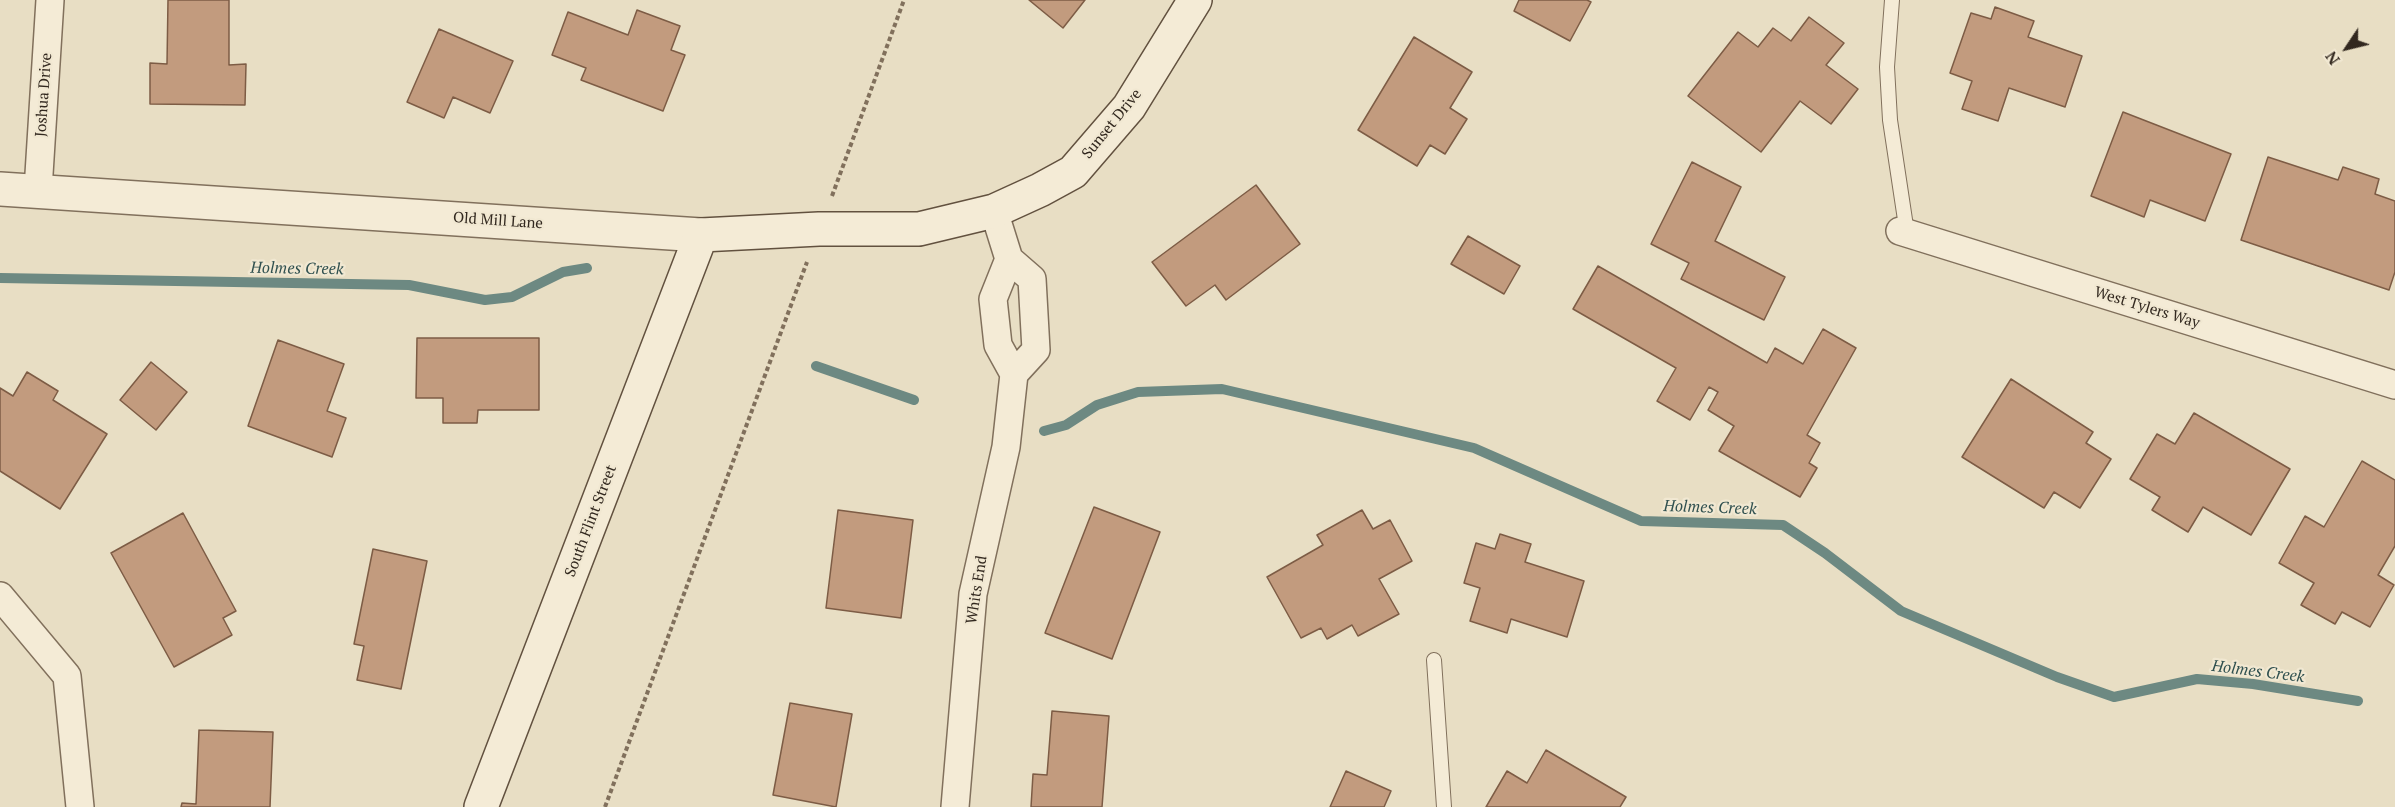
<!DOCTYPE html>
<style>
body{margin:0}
#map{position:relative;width:2395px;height:807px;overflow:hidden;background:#e8dec4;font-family:"PT Serif",serif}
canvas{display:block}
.north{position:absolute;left:2317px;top:18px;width:60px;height:60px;-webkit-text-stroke:4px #f1e8d2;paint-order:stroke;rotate:235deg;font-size:16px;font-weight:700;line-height:24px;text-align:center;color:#32281f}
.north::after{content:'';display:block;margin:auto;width:21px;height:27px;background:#32281f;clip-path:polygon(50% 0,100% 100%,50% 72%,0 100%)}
</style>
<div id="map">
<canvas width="2395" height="807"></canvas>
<div class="north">N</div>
</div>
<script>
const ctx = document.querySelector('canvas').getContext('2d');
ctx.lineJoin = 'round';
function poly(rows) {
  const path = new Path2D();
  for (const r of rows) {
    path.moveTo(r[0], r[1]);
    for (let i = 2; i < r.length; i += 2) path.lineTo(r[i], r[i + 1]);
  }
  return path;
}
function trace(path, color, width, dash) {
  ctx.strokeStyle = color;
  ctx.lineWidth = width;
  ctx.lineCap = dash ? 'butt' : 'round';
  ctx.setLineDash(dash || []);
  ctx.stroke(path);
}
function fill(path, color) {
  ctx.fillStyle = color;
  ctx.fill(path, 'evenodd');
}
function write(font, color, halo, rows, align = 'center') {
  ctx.font = font + ' "PT Serif",serif';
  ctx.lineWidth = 4.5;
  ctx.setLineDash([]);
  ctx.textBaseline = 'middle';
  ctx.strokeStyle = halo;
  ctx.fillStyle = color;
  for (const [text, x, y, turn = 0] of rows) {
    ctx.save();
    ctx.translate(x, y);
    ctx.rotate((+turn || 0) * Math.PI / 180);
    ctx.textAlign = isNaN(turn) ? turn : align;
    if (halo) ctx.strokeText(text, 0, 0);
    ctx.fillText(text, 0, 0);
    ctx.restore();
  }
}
const stream = poly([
 [0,278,409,285,485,300,512,297,563,272,587,268],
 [816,366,914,400],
 [1044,431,1066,425,1097,405,1138,392,1222,389,1474,448,1641,521,1783,525,1825,553,1901,611,2057,677,2114,697,2197,679,2253,684,2358,701]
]);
const building = poly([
 [168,0,229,0,229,65,246,64,245,105,150,104,150,63,167,64,168,0],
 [1029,0,1085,0,1063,28,1029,0],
 [1519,0,1587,0,1591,2,1570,41,1514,11,1519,0],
 [1995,7,2034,21,2028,37,2082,56,2065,107,2009,88,1998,121,1962,109,1972,81,1950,73,1971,13,1991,19,1995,7],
 [637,10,680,26,671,50,685,55,663,111,581,80,586,68,552,55,568,12,628,35,637,10],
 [1809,17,1844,43,1826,65,1858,89,1831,124,1800,101,1761,152,1688,96,1738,32,1758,47,1773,28,1791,41,1809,17],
 [439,29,513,61,490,113,453,97,444,118,407,102,439,29],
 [1414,37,1472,72,1450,108,1467,119,1445,154,1430,145,1417,166,1358,130,1414,37],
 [2123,112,2231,154,2205,221,2150,200,2144,217,2091,196,2123,112],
 [2268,157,2338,180,2343,167,2379,179,2375,194,2395,201,2395,272,2389,290,2241,240,2268,157],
 [1692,162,1741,187,1715,241,1785,277,1764,320,1681,279,1689,263,1651,244,1692,162],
 [1256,185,1300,244,1226,300,1215,285,1186,306,1152,262,1256,185],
 [1468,236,1520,266,1504,294,1451,264,1468,236],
 [1598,266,1767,363,1775,348,1803,364,1823,329,1856,348,1807,435,1820,443,1809,463,1817,468,1800,497,1719,451,1734,426,1708,410,1718,392,1709,387,1690,420,1657,401,1676,368,1573,309,1598,266],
 [417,338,539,338,539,410,478,410,477,423,443,423,443,398,416,398,417,338],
 [278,340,344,364,327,411,346,418,332,457,248,426,278,340],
 [151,362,187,392,156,430,120,400,151,362],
 [27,372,58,391,53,400,107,434,60,509,0,471,0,388,13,396,27,372],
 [2011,379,2093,432,2086,443,2111,459,2080,508,2054,492,2044,508,1962,457,2011,379],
 [2194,413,2290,469,2251,535,2203,507,2188,532,2152,510,2160,497,2130,479,2157,434,2175,444,2194,413],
 [2362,461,2395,480,2395,546,2378,575,2394,585,2370,627,2342,612,2335,624,2301,605,2314,583,2279,563,2305,516,2324,527,2362,461],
 [1094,507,1160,532,1112,659,1045,633,1094,507],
 [838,510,913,520,901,618,826,608,838,510],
 [1362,510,1373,529,1390,520,1412,561,1379,579,1399,614,1358,636,1352,625,1327,639,1321,628,1301,638,1267,577,1323,545,1317,535,1362,510],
 [183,513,236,611,223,618,232,635,174,667,111,553,183,513],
 [1500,534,1531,544,1525,562,1584,581,1567,637,1511,619,1507,633,1470,621,1480,588,1464,583,1476,543,1495,549,1500,534],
 [373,549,427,561,401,689,357,680,364,646,354,644,373,549],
 [790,703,852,714,836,807,773,795,790,703],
 [1052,711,1109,716,1102,807,1031,807,1033,774,1047,775,1052,711],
 [199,730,273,732,270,807,181,807,182,803,196,804,199,730],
 [1546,750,1626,797,1620,807,1486,807,1507,771,1527,783,1546,750],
 [1346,771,1391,791,1384,807,1330,807,1346,771]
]);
const path = poly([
 [832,196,904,0],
 [605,807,807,262]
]);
const service = poly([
 [1892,0,1887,67,1890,120,1907,233],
 [1434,660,1444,807]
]);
const minor = poly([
 [38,190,50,0],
 [994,211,1009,259],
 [1900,231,2395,385],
 [0,596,67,676,80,807],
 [955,807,973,594,1006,447,1014,374,1036,350,1032,279,1009,259,993,299,998,345,1014,374]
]);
const tertiary = poly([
 [0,189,701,235]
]);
const secondary = poly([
 [481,807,701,235,819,229,919,229,994,211,1040,190,1073,172,1129,107,1195,0]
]);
const streetNames = [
 ["Joshua Drive",44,95,-86],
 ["Sunset Drive",1112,124,-51],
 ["Old Mill Lane",498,221,4],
 ["West Tylers Way",2147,308,17],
 ["South Flint Street",591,521,-69],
 ["Whits End",977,590,-81]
];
const waterNames = [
 ["Holmes Creek",297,269,1],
 ["Holmes Creek",1710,508,2],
 ["Holmes Creek",2258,672,7]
];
trace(stream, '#6d8982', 10);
fill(building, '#c29b7e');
trace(building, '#7d5c45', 1.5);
trace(service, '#81705c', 16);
trace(minor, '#81705c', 30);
trace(tertiary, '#81705c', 36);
trace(secondary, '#62513f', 36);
trace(path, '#81705c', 4, [4.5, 3]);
trace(service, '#f4ebd6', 14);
trace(minor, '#f4ebd6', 27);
trace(tertiary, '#f4ebd6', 33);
trace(secondary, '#f4ebd6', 33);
write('15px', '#32281f', '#f1e8d2', streetNames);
write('italic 16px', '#30504f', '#f1e8d2', waterNames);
</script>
